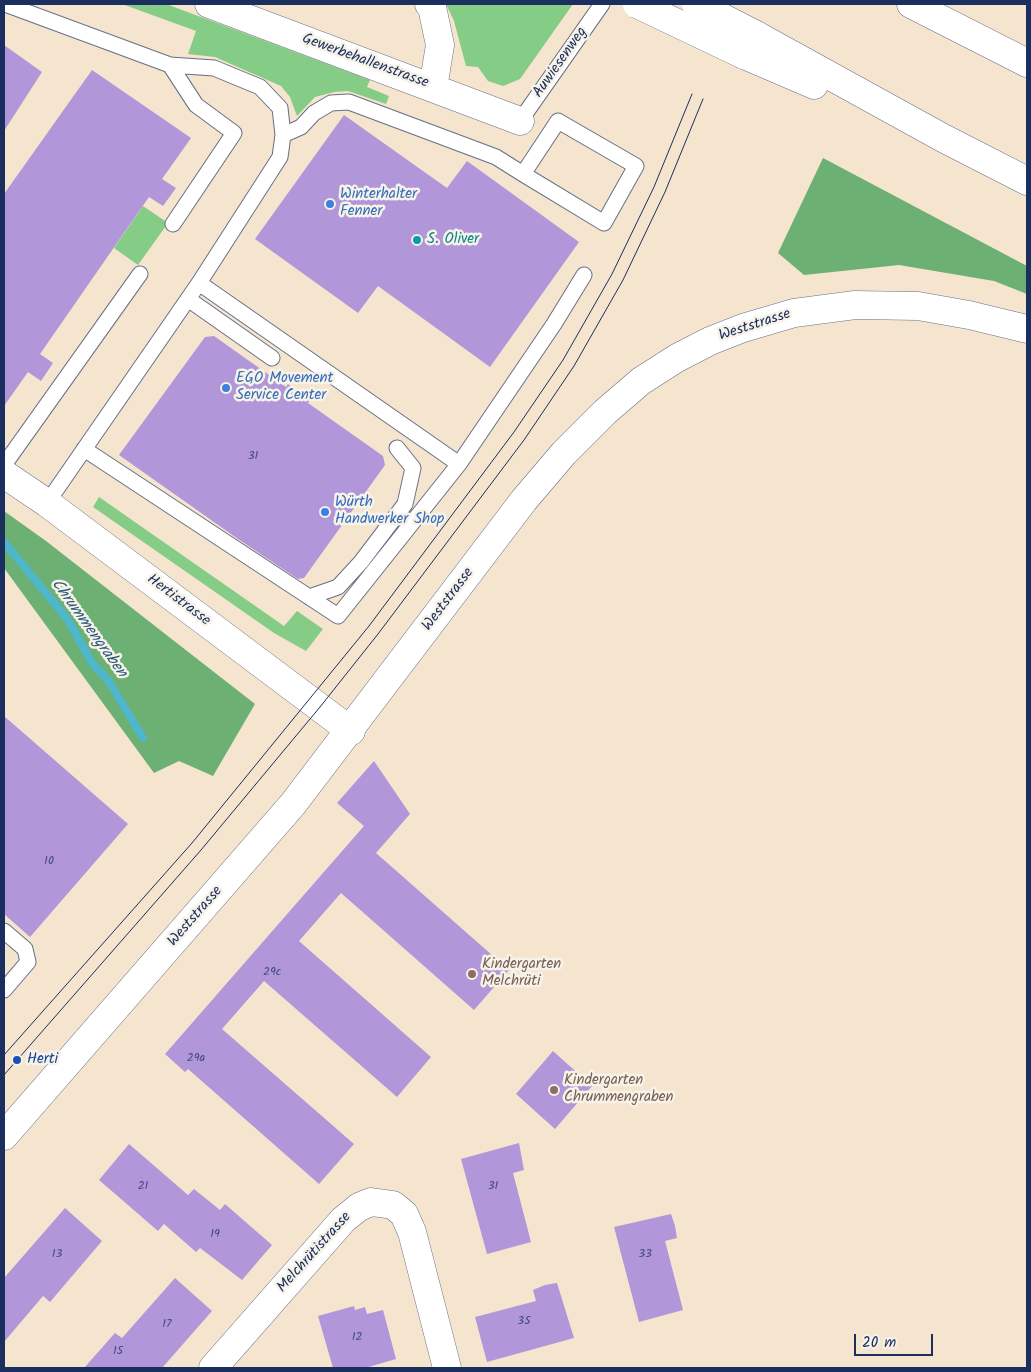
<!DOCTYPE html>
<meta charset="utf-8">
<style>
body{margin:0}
#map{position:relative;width:1031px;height:1372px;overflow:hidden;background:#f5e5ce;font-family:Kalam,sans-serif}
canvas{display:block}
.frame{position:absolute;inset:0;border:5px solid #1b2f5e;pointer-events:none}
.scale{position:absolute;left:854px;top:1334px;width:79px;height:22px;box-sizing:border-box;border:2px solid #1b2f5e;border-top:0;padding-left:6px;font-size:15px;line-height:18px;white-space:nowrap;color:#1b2f5e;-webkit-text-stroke:4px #f7f3e8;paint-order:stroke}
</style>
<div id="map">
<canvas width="1031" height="1372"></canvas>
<div class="frame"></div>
<div class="scale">20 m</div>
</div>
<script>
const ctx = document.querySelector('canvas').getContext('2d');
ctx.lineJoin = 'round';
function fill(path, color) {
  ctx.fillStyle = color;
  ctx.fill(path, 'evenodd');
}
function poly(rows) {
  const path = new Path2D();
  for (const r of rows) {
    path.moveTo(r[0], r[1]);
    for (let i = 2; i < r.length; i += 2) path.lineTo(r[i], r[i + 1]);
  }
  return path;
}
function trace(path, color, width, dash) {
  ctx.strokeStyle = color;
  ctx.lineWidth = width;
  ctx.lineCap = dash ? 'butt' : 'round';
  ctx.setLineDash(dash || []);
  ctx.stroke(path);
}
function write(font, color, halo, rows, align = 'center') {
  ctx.font = font + ' Kalam,sans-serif';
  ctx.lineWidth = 5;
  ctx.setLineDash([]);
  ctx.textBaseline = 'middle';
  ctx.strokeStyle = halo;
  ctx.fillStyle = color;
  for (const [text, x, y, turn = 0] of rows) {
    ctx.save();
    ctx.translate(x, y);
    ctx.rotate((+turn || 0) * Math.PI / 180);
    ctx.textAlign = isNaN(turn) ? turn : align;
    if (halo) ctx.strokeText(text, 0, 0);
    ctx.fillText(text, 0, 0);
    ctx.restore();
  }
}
const green = poly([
 [122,4,166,4,370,80,367,87,389,96,386,104,348,91,334,92,315,97,297,116,290,97,281,86,215,57,188,54,196,31],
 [446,4,573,4,520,79,503,86,488,81,478,67,466,66,454,21],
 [143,206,168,223,138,265,114,248],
 [99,497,284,626,297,611,323,629,306,651,274,633,93,507]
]);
const forest = poly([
 [823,158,1027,266,1027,294,994,281,899,265,804,275,778,253],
 [4,511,46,541,255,704,213,776,179,761,154,773,4,568]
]);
const stream = poly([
 [4,542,68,620,92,663,108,680,143,738]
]);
const building = poly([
 [4,45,42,72,4,131],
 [92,70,191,138,162,179,176,188,163,206,149,197,40,354,53,363,41,381,28,372,4,406,4,194],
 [344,115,447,188,467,161,579,242,490,367,378,286,358,313,255,239],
 [214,336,286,387,288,384,310,400,308,403,383,456,385,465,304,578,298,579,238,539,119,455,205,337],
 [4,716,128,824,30,937,4,914],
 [374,761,410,814,376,853,509,970,474,1010,341,893,299,941,431,1057,397,1097,264,981,222,1029,354,1144,319,1184,188,1069,185,1072,165,1054,364,826,337,803],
 [553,1051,592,1086,555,1129,516,1094],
 [519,1143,524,1170,513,1173,531,1242,487,1254,461,1159],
 [129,1144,188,1195,194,1189,220,1210,225,1204,272,1245,242,1280,200,1248,196,1252,164,1224,158,1231,99,1180],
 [65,1208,102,1241,50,1302,43,1296,4,1342,4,1278],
 [671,1214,675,1226,677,1238,665,1241,683,1310,639,1322,614,1227],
 [175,1278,212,1311,162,1368,84,1368,115,1333,122,1338],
 [557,1283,574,1338,487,1362,475,1317,536,1301,533,1290,545,1285],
 [354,1306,355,1310,365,1307,367,1314,383,1310,396,1359,365,1368,333,1368,318,1316]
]);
const lane = poly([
 [5,4,170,65,214,68,260,87,280,108,283,135,280,157,199,283,47,503],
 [170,65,196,105,234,133,173,224],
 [520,121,602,4],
 [283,135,301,127,314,113,331,103,349,102,496,157,523,174,604,223,636,166,558,121,523,174],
 [199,283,459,464,554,324,584,275],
 [188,299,272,358],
 [84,449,338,616,459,464],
 [4,465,140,274],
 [309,597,338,587,361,562,405,504,413,468,397,448],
 [4,931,25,949,28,962,4,990]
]);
const street = poly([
 [209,4,520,121],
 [429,4,432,7,440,45,433,88],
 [4,474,47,503,351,731],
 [213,1368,343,1220,359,1207,371,1202,393,1205,404,1214,412,1232,447,1368]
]);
const secondary = poly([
 [4,1136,293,804,524,500,564,453,605,412,641,381,677,358,710,341,743,328,794,313,855,305,918,306,969,315,1027,329]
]);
const highway = poly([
 [911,4,1027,63],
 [756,35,943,138,1027,181],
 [744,55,814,85]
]);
const tram = poly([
 [4,1055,192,843,369,626,514,432,563,360,612,274,654,187,692,94],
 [4,1075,201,850,320,707,378,634,524,440,574,366,623,280,665,192,703,99]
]);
const highwayBridge = poly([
 [637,4,744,55],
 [696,4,756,35]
]);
const markers = [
 [330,204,5,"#3f7fe0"],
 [417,240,5,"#0f9aa8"],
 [226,388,5,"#3f7fe0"],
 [325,512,5,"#3f7fe0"],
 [472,974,5,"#8d6e63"],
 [17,1060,5,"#1a4fb4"],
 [554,1090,5,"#8d6e63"]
];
const numberNames = [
 ["31",253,457],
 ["10",49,862],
 ["29c",272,973],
 ["29a",196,1059],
 ["21",143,1187],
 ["31",493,1187],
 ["19",215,1235],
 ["13",57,1255],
 ["33",645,1255],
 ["35",524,1322],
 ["17",167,1325],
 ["12",357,1338],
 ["15",118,1352]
];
const streetNames = [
 ["Gewerbehallenstrasse",365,62,20],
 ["Auwiesenweg",561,63,-55],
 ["Weststrasse",755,326,-18],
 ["Weststrasse",449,600,-53],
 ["Hertistrasse",178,601,37],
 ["Weststrasse",196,917,-49],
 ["Melchrütistrasse",315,1253,-48]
];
const shopNames = [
 ["Winterhalter",340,195],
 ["Fenner",340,212],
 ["EGO Movement",236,379],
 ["Service Center",236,396],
 ["Würth",335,503],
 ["Handwerker Shop",335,520]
];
const cultureNames = [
 ["S. Oliver",427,240]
];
const educationNames = [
 ["Kindergarten",482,965],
 ["Melchrüti",482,982],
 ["Kindergarten",564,1081],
 ["Chrummengraben",564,1098]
];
const transitNames = [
 ["Herti",27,1060]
];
const waterNames = [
 ["Chrummengraben",88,629,54]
];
fill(green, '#85cc87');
fill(forest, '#6cb074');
trace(stream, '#4fb7cc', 8);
fill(building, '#b196da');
trace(lane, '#676f85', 17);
trace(street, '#676f85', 29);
trace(secondary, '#676f85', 29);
trace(highway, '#676f85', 29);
trace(lane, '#fff', 15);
trace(street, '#fff', 28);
trace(secondary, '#fff', 28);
trace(highway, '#fff', 28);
trace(tram, '#1b2f5e', 1);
trace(highwayBridge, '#676f85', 29, []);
trace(highwayBridge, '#fff', 28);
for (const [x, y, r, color] of markers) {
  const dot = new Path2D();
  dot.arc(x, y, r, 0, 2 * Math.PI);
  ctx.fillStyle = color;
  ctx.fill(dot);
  trace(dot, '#f7f3e8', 2);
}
write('12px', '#40497d', null, numberNames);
write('15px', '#1b2f5e', '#f7f3e8', streetNames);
write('15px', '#366cbe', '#f7f3e8', shopNames, 'left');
write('15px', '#0d838f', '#f7f3e8', cultureNames, 'left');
write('15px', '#785e54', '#f7f3e8', educationNames, 'left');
write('15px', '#164399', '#f7f3e8', transitNames, 'left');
write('italic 16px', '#2b587f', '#f7f3e8', waterNames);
</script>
